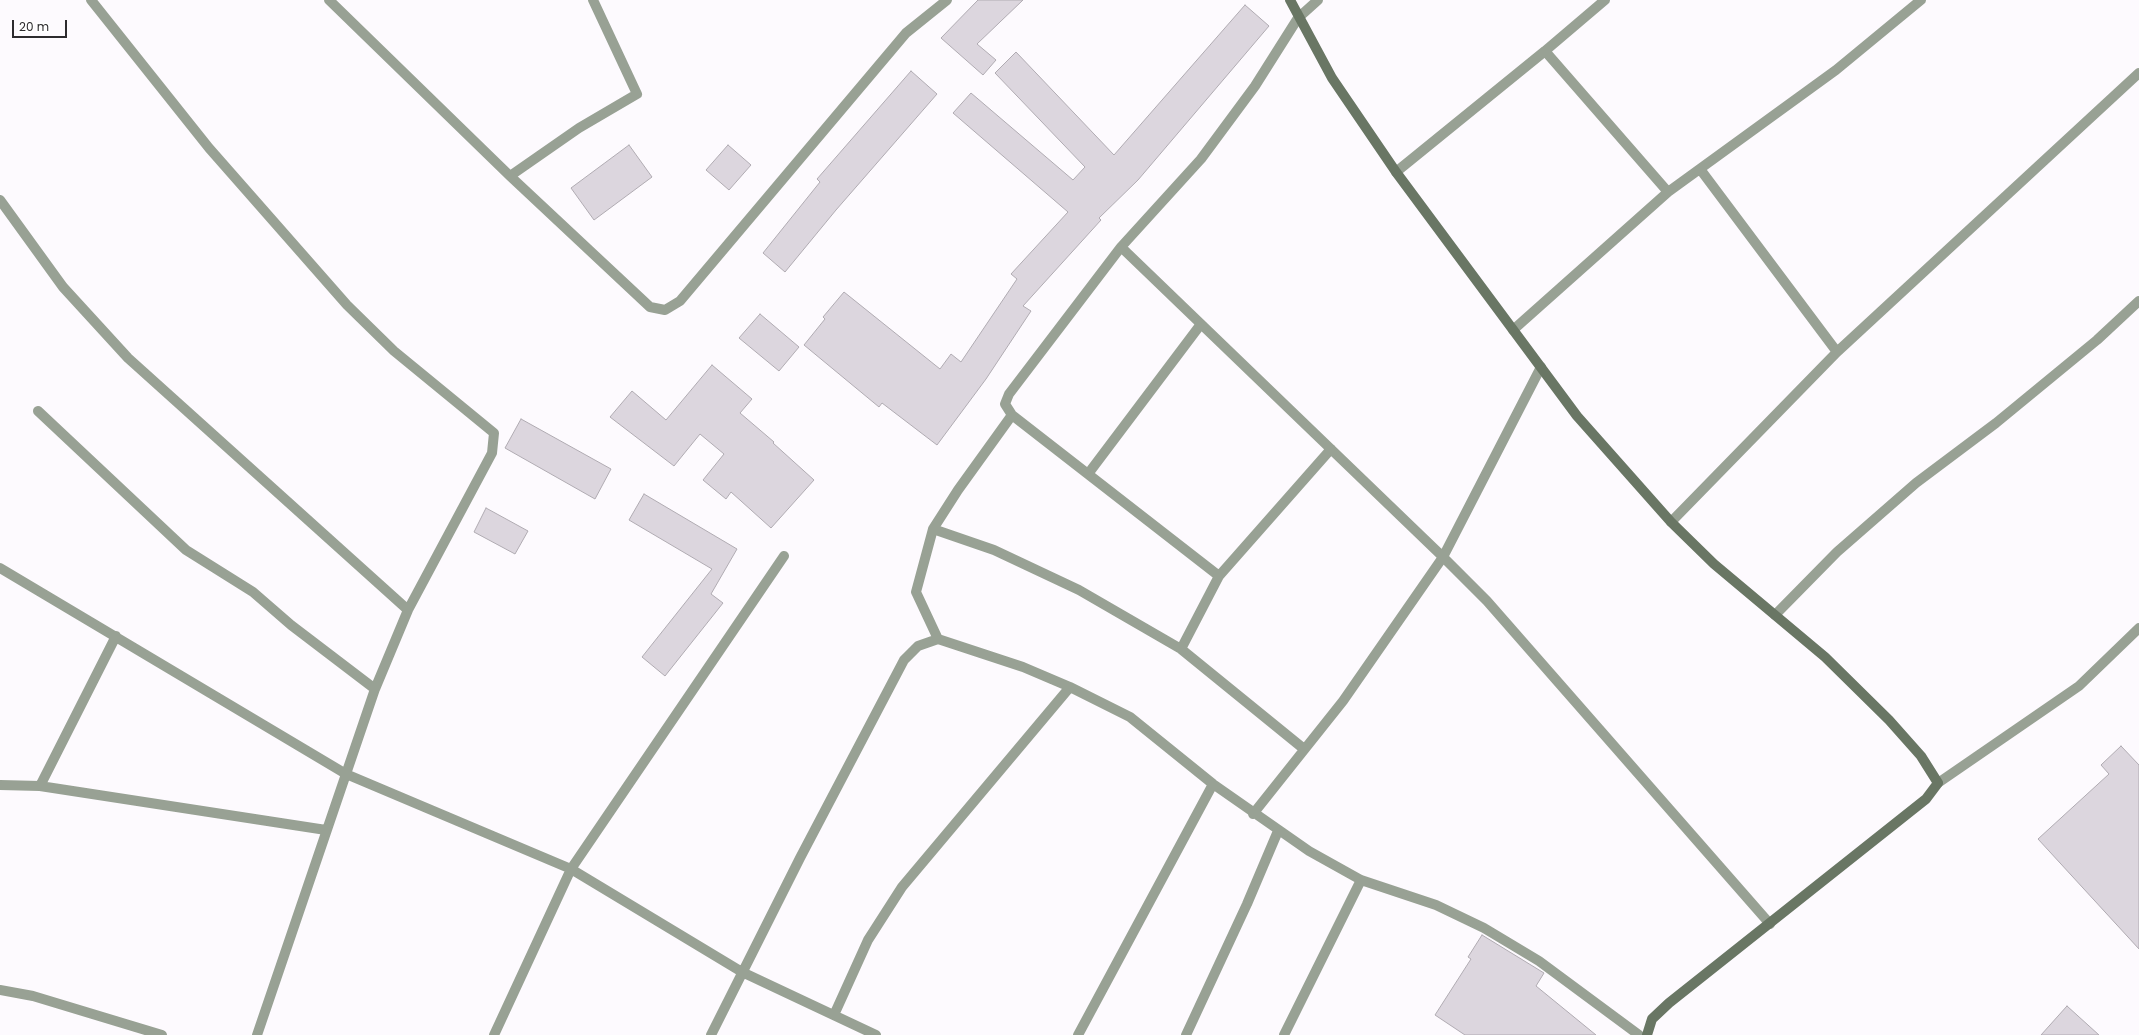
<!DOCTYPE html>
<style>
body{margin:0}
#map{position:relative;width:2139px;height:1035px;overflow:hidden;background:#fdfafe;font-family:Poppins,sans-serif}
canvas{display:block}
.scale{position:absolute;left:12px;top:20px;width:55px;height:18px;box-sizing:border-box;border:2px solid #2d2b2e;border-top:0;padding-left:5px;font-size:12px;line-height:14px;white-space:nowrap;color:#2d2b2e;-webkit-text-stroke:3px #fff;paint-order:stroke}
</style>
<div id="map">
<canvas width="2139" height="1035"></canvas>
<div class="scale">20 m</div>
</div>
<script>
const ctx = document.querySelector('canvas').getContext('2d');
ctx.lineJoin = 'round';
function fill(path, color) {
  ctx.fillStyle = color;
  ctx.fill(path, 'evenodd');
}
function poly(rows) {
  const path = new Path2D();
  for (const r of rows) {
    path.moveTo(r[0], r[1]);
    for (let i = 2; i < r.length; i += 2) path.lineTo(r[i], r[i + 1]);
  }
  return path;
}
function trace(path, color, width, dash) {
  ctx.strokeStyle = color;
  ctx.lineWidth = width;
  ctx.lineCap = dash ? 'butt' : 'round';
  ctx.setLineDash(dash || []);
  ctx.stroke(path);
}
const building = poly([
 [978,0,1023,0,977,44,996,60,983,75,941,38,978,0],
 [1245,5,1269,26,1138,180,1099,218,1101,220,1023,306,1031,311,986,379,937,445,882,403,879,407,804,345,825,319,823,317,844,292,940,369,951,354,961,362,1017,279,1011,274,1068,212,953,113,971,93,1073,180,1085,167,995,73,1016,52,1114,155,1245,5],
 [911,71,937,94,836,210,785,272,763,253,820,182,817,179,911,71],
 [629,145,652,177,594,220,571,188,629,145],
 [728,145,751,165,729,190,706,170,728,145],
 [760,314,799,347,779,371,739,338,760,314],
 [712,365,752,399,740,413,774,442,773,443,814,480,771,528,731,492,726,499,703,480,724,454,700,434,674,466,610,417,632,391,666,420,712,365],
 [521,419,611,469,595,499,505,448,521,419],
 [644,494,737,549,711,594,723,603,665,676,642,657,712,569,629,520,644,494],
 [486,508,528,531,515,554,474,532,486,508],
 [2121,746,2139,765,2139,949,2038,839,2109,774,2101,765,2121,746],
 [1482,935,1544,973,1536,986,1596,1035,1465,1035,1435,1015,1471,959,1468,957,1482,935],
 [2067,1006,2099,1035,2041,1035,2067,1006]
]);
const street = poly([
 [91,0,209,148,347,305,394,351,494,433,492,453,408,610,375,689,257,1035],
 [329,0,510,176,650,307,665,310,680,301,906,33,947,0],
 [1545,51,1668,192],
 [1700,169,1837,352],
 [1396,172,1545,51,1605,0],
 [510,176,579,128,637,94,593,0],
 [0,200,63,287,128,358,408,610],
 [1121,247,1443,557,1541,367],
 [1513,330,1668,192,1836,70,1921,0],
 [38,411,186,550,253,592,291,625,375,689],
 [1088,474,1201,324],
 [1671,522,1837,352,2139,73],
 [933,529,994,550,1079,590,1181,649,1304,749],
 [0,568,346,774,571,869,742,972,876,1035],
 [1219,576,1012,415,1005,404,1009,394,1121,247,1201,159,1255,86,1298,18,1318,0],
 [1775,615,1837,552,1916,483,1996,423,2097,340,2139,301],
 [938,639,916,592,933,529,958,490,1012,415],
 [1181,649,1219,576,1331,449],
 [1938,783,2079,686,2139,628],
 [0,785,40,786,326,830],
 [40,786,116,636],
 [1253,814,1343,701,1443,557,1487,601,1770,924],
 [0,990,33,996,162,1035],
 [834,1015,868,940,902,887,1070,687],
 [494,1035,571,869,784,556],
 [711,1035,800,858,904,660,918,646,938,639,1023,667,1070,687,1130,717,1213,784,1309,851,1361,880,1436,905,1484,928,1539,961,1639,1035],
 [1078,1035,1213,784],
 [1186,1035,1247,904,1278,831],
 [1284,1035,1361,880]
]);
const secondary = poly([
 [1290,0,1332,78,1396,172,1577,416,1671,522,1714,564,1825,657,1889,720,1921,756,1938,783,1926,799,1669,1003,1652,1019,1647,1035]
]);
fill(building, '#dcd6de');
trace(building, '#b0abb2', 1);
trace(street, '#98a194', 10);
trace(secondary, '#697664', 10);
</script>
